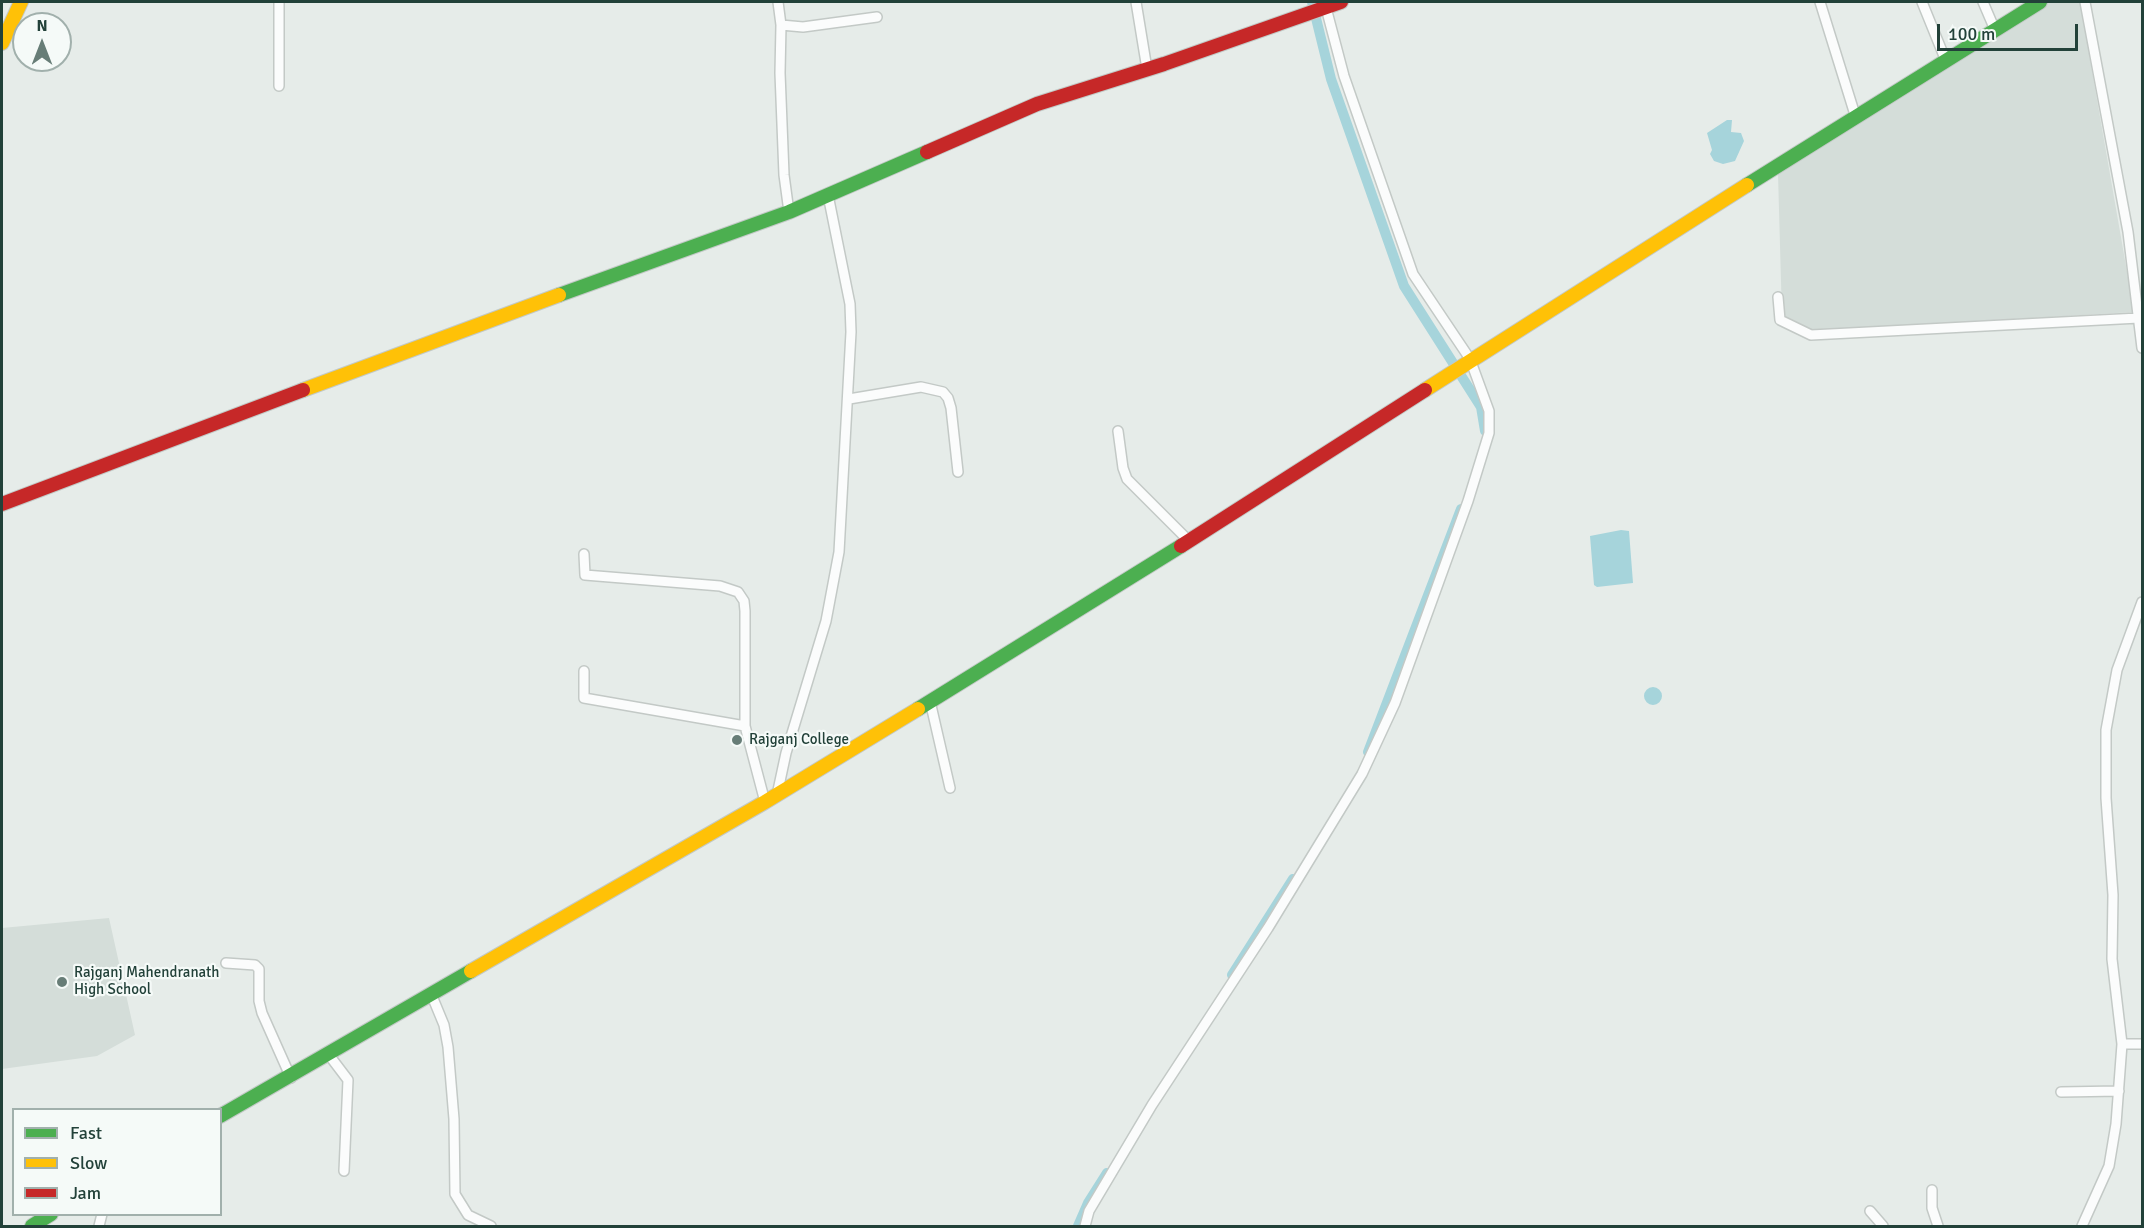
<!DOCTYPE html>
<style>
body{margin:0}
#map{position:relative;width:2144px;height:1228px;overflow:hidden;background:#e6ece9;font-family:Signika,sans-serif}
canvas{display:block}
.frame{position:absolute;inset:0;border:3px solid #224139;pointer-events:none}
.legend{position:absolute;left:12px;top:1108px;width:210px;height:108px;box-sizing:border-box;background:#f5faf8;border:2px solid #a1b0ac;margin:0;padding:8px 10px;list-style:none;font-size:18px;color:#224139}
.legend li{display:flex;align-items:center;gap:12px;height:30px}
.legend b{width:30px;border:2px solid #a1b0ac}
.north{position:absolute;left:12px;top:12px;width:60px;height:60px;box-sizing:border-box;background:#f5faf8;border:2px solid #a1b0ac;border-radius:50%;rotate:0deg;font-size:16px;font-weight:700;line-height:24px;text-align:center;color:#224139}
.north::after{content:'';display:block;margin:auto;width:21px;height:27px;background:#677d77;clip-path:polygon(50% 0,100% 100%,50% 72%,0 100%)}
.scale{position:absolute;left:1937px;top:24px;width:141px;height:27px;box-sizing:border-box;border:3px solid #224139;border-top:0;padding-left:8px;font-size:18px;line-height:21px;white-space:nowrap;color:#224139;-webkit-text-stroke:4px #f5faf8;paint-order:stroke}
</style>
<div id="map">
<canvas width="2144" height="1228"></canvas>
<div class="frame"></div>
<ul class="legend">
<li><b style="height:8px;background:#4caf50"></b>Fast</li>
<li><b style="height:8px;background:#ffc107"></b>Slow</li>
<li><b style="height:8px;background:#c62828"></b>Jam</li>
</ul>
<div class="north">N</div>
<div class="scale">100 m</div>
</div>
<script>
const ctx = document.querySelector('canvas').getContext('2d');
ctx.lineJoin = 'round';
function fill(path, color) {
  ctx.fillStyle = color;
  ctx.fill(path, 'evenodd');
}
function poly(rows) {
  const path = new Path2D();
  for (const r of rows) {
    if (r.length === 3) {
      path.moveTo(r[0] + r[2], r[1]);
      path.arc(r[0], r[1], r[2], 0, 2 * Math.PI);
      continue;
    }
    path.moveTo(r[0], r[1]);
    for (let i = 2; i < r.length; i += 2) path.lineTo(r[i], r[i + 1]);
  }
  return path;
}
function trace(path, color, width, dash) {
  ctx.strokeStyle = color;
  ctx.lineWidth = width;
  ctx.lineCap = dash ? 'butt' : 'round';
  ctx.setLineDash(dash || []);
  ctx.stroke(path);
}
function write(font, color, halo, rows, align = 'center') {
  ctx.font = font + ' Signika,sans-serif';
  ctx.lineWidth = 4.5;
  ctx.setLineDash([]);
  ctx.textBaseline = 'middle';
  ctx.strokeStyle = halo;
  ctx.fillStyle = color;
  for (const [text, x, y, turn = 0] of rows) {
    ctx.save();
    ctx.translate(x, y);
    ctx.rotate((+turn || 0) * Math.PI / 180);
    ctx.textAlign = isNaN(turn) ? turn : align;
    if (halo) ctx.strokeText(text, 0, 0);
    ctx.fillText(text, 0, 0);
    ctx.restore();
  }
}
const built = poly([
 [2049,2,2080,2,2134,312,1811,331,1782,317,1778,174],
 [109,918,135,1035,97,1056,2,1069,2,928]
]);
const water = poly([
 [1727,120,1732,120,1731,132,1741,133,1744,141,1735,161,1723,164,1714,161,1710,154,1712,150,1707,133],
 [1621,530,1629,531,1633,583,1597,587,1594,585,1590,536],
 [1653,696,9]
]);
const canal = poly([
 [1312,2,1331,79,1404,286,1481,407,1485,431],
 [1368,752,1461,509],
 [1232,975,1293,879],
 [1078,1226,1088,1203,1107,1173]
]);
const street = poly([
 [279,2,279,86],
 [778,2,781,25,780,73,784,175,789,212],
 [1136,2,1147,69],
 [1820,2,1856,118],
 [1922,2,1946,61],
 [1983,2,1995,30],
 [2085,2,2128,232,2142,348],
 [781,25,803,27,877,17],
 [1778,297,1780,320,1811,335,2139,318],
 [849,399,921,387,943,392,948,398,951,408,958,472],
 [1118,431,1123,468,1127,479,1189,541],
 [584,554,585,575,720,586,738,592,744,601,745,611,745,726],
 [584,671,584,698,745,726,765,802],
 [930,701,950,788],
 [777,795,786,753,826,621,839,552,851,332,850,304,828,195],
 [226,963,255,965,259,969,259,1001,262,1013,291,1078],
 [432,996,444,1025,448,1047,454,1119,455,1194,468,1215,491,1226],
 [2122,1044,2142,1044],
 [329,1055,348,1080,344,1171],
 [2061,1092,2119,1091],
 [1932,1190,1932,1208,1938,1226],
 [1870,1211,1883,1226],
 [99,1226,102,1214],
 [1085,1226,1089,1211,1152,1105,1268,928,1362,774,1395,703,1468,501,1489,433,1489,411,1470,359,1413,274,1344,76,1325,4],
 [2082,1226,2109,1166,2116,1124,2122,1044,2112,959,2113,895,2106,798,2106,730,2117,670,2142,602]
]);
const fast = poly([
 [1747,185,2040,2],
 [559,295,789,212,927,152],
 [918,709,1181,546],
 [220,1116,471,971],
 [32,1226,51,1214]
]);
const slow = poly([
 [2,43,21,2],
 [303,390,559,295],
 [1425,390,1747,185],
 [471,971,765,802,918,709]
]);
const jam = poly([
 [927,152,1037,104,1164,64,1341,2],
 [2,504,303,390],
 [1181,546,1425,390]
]);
const markers = [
 [737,740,6,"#677d77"],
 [62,982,6,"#677d77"]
];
const poiNames = [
 ["Rajganj College",749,740],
 ["Rajganj Mahendranath",74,973],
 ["High School",74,990]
];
fill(built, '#d4ddd9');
fill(water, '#a6d4db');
trace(canal, '#a6d4db', 10);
trace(street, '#c3c9c6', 12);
trace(fast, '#c2c9c6', 16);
trace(slow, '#c2c9c6', 16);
trace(jam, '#c2c9c6', 16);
trace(street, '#fbfcfc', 9);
trace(fast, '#4caf50', 14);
trace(slow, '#ffc107', 14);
trace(jam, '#c62828', 14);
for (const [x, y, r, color] of markers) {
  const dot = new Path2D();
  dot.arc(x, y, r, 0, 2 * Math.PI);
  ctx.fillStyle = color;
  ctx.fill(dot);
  trace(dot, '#f5faf8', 2);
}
write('15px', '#224139', '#f5faf8', poiNames, 'left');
</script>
